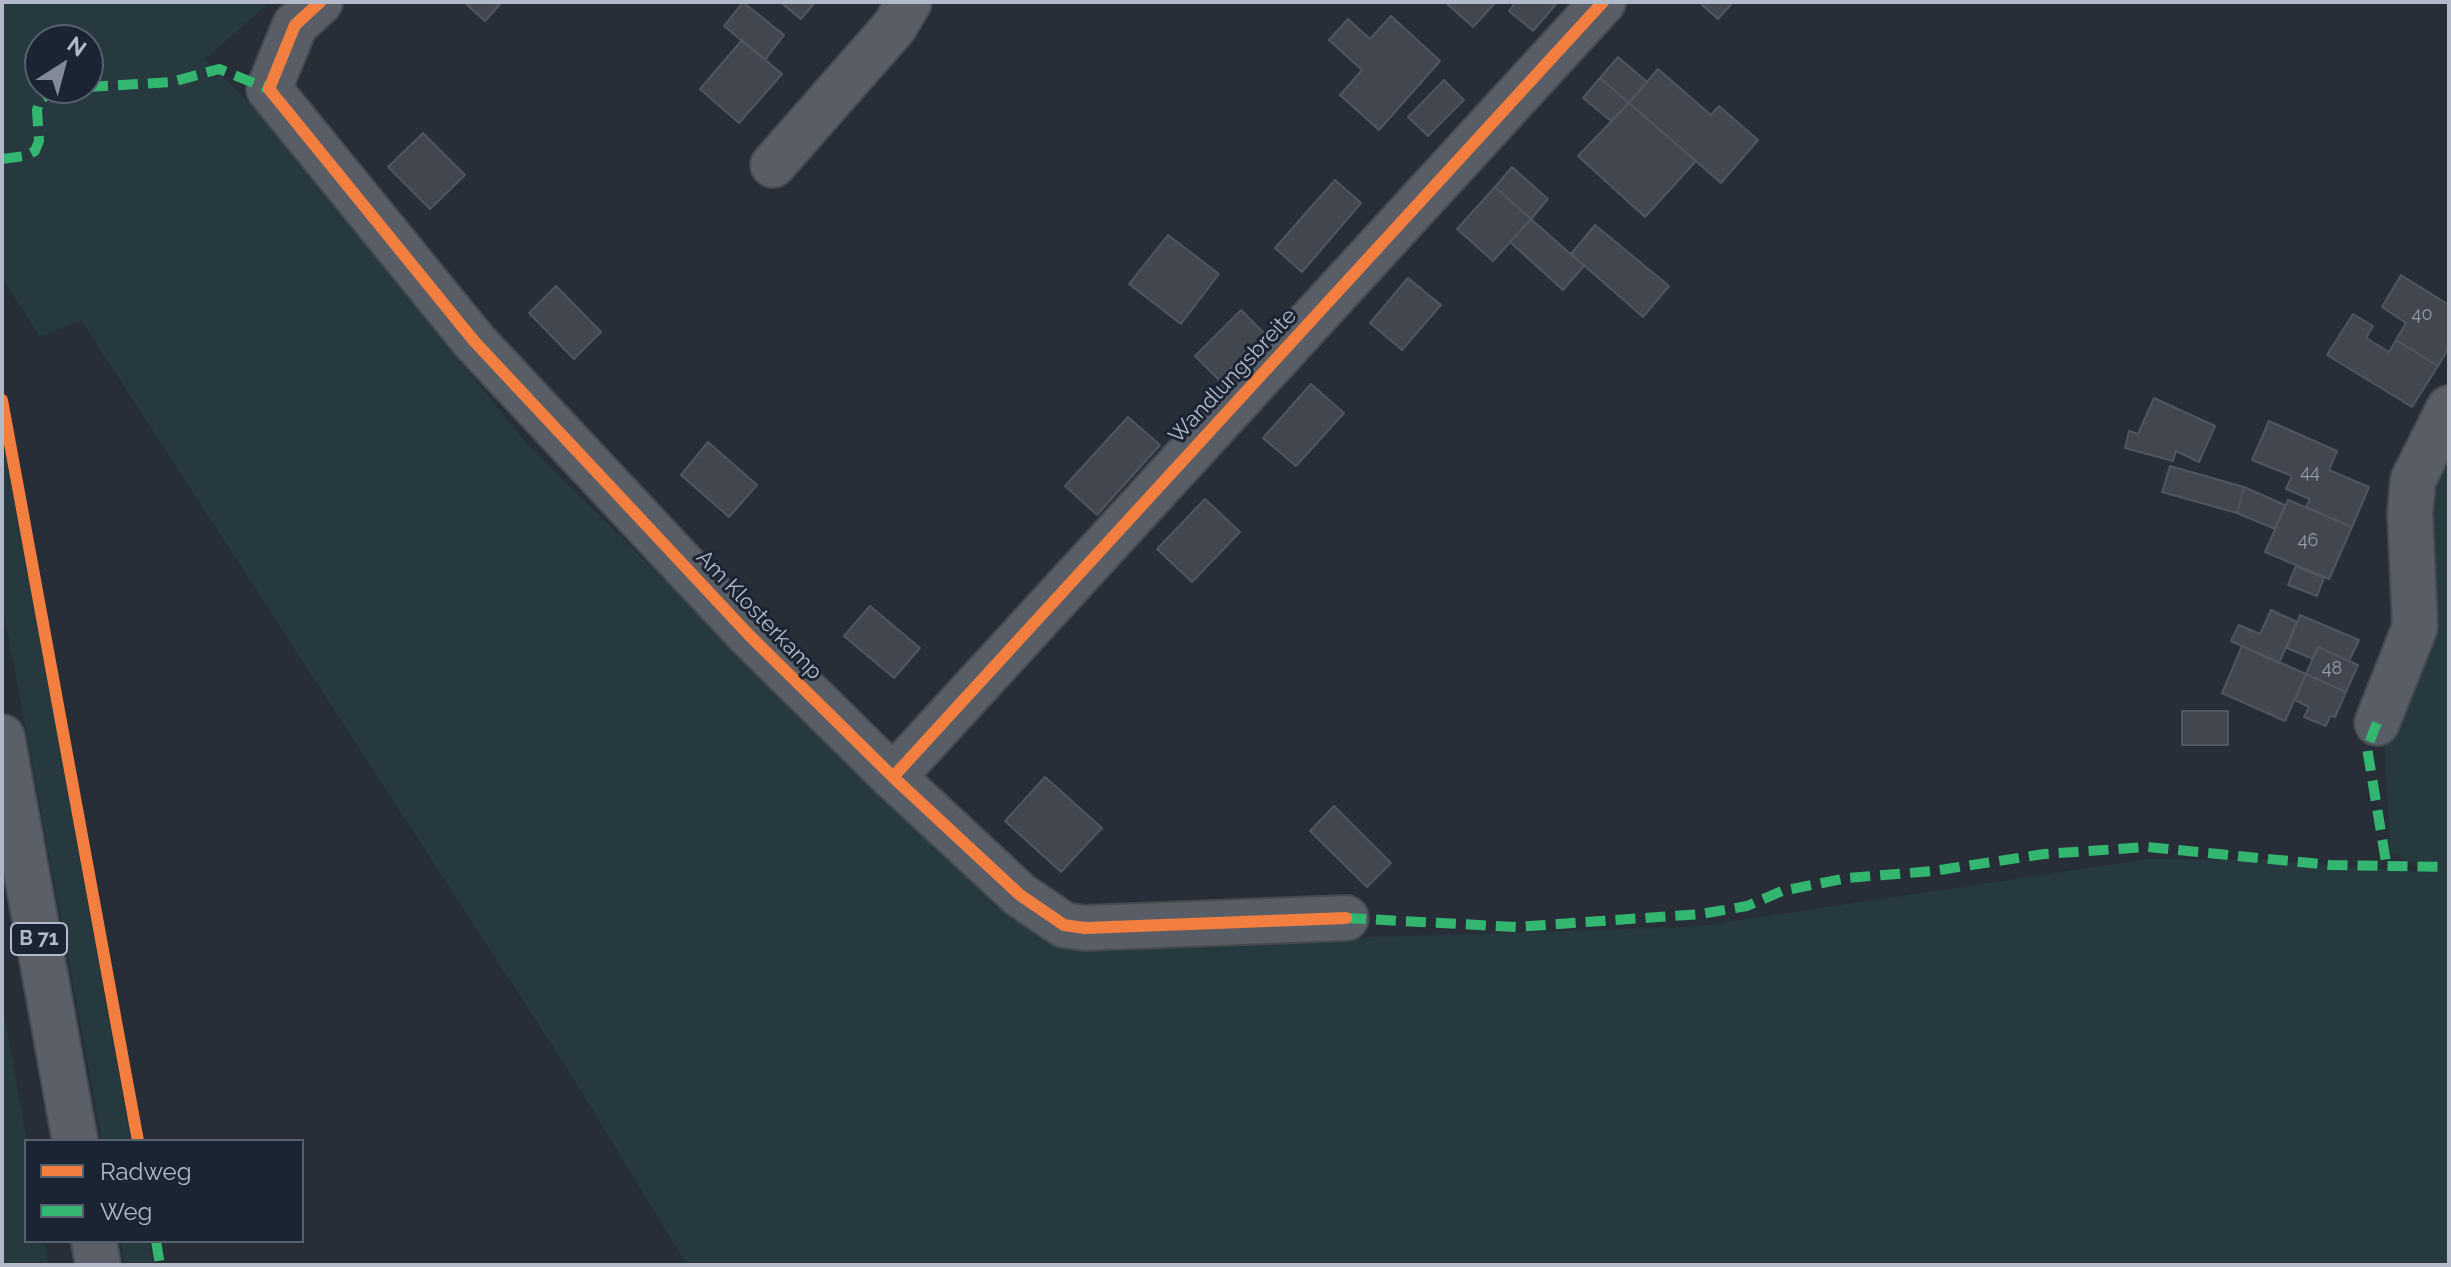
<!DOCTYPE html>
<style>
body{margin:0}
#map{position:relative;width:2451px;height:1267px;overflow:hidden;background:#282e38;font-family:Raleway,sans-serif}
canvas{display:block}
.frame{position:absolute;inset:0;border:4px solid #b2baca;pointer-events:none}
.legend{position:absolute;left:24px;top:1139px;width:280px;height:104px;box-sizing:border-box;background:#1b2433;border:2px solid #57606f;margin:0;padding:10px 14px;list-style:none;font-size:24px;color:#b2baca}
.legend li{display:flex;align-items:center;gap:16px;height:40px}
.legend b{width:40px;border:2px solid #57606f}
.north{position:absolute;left:24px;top:24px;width:80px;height:80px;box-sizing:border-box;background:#1b2433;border:2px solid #57606f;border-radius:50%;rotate:36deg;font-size:22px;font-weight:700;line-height:32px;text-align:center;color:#b2baca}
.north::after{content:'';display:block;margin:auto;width:28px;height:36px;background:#828997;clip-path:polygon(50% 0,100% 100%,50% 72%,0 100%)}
</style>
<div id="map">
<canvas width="2451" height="1267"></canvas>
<div class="frame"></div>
<ul class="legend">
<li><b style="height:10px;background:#f27e40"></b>Radweg</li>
<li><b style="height:10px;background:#33b770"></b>Weg</li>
</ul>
<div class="north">N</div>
</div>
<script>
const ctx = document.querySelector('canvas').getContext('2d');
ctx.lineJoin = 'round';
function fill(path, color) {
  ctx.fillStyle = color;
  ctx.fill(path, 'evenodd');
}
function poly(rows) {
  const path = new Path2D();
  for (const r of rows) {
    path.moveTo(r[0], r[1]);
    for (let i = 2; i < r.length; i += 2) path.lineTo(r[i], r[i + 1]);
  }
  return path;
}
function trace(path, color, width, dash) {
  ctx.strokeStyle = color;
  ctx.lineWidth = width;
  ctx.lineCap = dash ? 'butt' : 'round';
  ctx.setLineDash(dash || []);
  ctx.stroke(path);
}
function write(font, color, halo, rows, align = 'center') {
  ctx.font = font + ' Raleway,sans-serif';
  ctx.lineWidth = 6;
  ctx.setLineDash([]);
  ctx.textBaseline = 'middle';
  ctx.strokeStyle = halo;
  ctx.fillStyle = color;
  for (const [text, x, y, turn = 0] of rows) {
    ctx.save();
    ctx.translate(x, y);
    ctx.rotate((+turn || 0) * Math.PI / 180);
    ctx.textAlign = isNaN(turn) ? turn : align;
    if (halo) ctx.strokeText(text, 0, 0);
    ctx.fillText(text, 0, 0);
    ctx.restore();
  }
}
const green = poly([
 [2,2,270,2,205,59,257,111,527,444,872,784,1085,946,1694,927,2148,859,2268,860,2432,873,2390,852,2384,737,2429,477,2449,449,2449,1265,687,1265,570,1073,81,320,40,337,2,277],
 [40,40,88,40,88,88,40,88],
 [2,431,131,1141,102,1141,2,602],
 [2,1002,27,1141,26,1241,44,1241,49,1265,2,1265],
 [121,1241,149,1241,154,1265,125,1265]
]);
const building = poly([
 [464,2,502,2,485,21,464,2],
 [743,2,784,35,765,60,724,26,743,2],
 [780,2,815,2,801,19,780,2],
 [1445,2,1494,2,1495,3,1473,27,1445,2],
 [1516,2,1558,2,1533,31,1509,11,1516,2],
 [1699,2,1733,2,1718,19,1699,2],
 [1391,16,1440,61,1379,130,1340,95,1362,70,1329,40,1348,19,1370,39,1391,16],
 [742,40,782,74,739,123,700,89,742,40],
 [1618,57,1647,82,1629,103,1600,78,1618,57],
 [1658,69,1711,115,1719,106,1758,140,1721,183,1629,103,1658,69],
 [1600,78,1629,103,1611,121,1583,98,1600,78],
 [1444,80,1464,100,1428,136,1408,117,1444,80],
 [1629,103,1696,161,1645,217,1578,156,1629,103],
 [423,133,465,175,430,209,388,167,423,133],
 [1512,167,1548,199,1531,219,1495,187,1512,167],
 [1335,180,1361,203,1302,272,1275,248,1335,180],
 [1495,187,1531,219,1493,261,1457,229,1495,187],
 [1531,219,1584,266,1563,290,1510,242,1531,219],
 [1595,225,1669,286,1643,317,1571,254,1595,225],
 [1168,235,1219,274,1181,324,1129,284,1168,235],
 [2401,275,2449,305,2449,348,2438,366,2396,340,2406,323,2382,307,2401,275],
 [1408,278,1441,305,1402,350,1370,323,1408,278],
 [556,286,601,332,574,359,529,313,556,286],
 [1241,310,1265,334,1219,380,1195,356,1241,310],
 [2353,314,2373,326,2366,338,2389,352,2396,340,2438,366,2412,407,2327,355,2353,314],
 [1311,384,1344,413,1296,466,1263,438,1311,384],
 [2154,398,2215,426,2199,462,2176,451,2173,461,2125,448,2129,431,2138,434,2154,398],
 [1128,417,1160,445,1097,515,1065,486,1128,417],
 [2269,421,2337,451,2329,470,2369,487,2352,527,2306,507,2310,499,2286,489,2292,476,2252,460,2269,421],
 [708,442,757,485,729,517,681,475,708,442],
 [2170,466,2244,487,2237,513,2162,492,2170,466],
 [2244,487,2285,505,2275,529,2237,513,2244,487],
 [1205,499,1240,532,1192,582,1157,549,1205,499],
 [2288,500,2352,527,2329,579,2265,552,2288,500],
 [2296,566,2324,578,2317,596,2288,585,2296,566],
 [870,606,920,648,894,678,844,636,870,606],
 [2271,610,2297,622,2279,663,2231,641,2239,625,2260,634,2271,610],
 [2300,615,2359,640,2349,661,2318,647,2313,659,2287,648,2300,615],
 [2242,646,2306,674,2285,721,2222,693,2242,646],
 [2318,647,2358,665,2346,692,2306,674,2318,647],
 [2306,674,2346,692,2335,717,2330,716,2326,726,2304,717,2309,707,2295,700,2306,674],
 [2182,711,2228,711,2228,745,2182,745,2182,711],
 [1045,777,1102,828,1061,872,1005,821,1045,777],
 [1334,806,1391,863,1367,887,1310,831,1334,806]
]);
const street = poly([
 [320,2,295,25,269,89,474,341,749,635,893,777,1020,895,1064,925,1085,928,1346,918],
 [773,165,895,26,909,2],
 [2377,723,2415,627,2410,513,2413,480,2449,408],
 [893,777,1603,2]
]);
const primary = poly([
 [2,737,75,1141],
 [94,1241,98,1265]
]);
const quiet = poly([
 [88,87,172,82,219,69,269,89],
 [2,159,25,156,35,151,39,141,37,110,40,100,52,92,79,88],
 [2377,723,2367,748,2387,868],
 [1346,918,1516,927,1701,914,1747,906,1782,891,1847,878,1933,871,2044,854,2147,847,2330,865,2449,867],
 [156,1241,160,1265]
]);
const cycleway = poly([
 [320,2,295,25,269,89,474,341,749,635,893,777,1020,895,1064,925,1085,928,1346,918],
 [2,400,138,1141],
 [893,777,1603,2]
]);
const numberNames = [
 ["40",2422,315],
 ["44",2310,473],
 ["46",2308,541],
 ["48",2332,669]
];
const shields = [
 [39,939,56]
];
const shieldNames = [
 ["B 71",39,939]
];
const streetNames = [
 ["Wandlungsbreite",1233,376,-47],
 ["Am Klosterkamp",759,615,46]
];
fill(green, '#25393e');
fill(building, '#41464f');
trace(building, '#505660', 2);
trace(street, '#454950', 48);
trace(primary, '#464b54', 48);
trace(street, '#595d66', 44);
trace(primary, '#5b5f68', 44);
trace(quiet, '#33b770', 10, [20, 10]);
trace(cycleway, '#f27e40', 12);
write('18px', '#969dab', null, numberNames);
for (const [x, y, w] of shields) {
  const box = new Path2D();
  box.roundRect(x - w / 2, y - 16, w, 32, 6);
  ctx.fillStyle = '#1b2433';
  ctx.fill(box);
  trace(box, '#b2baca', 2);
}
write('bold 20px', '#b2baca', null, shieldNames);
write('22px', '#b2baca', '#1b2433', streetNames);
</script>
